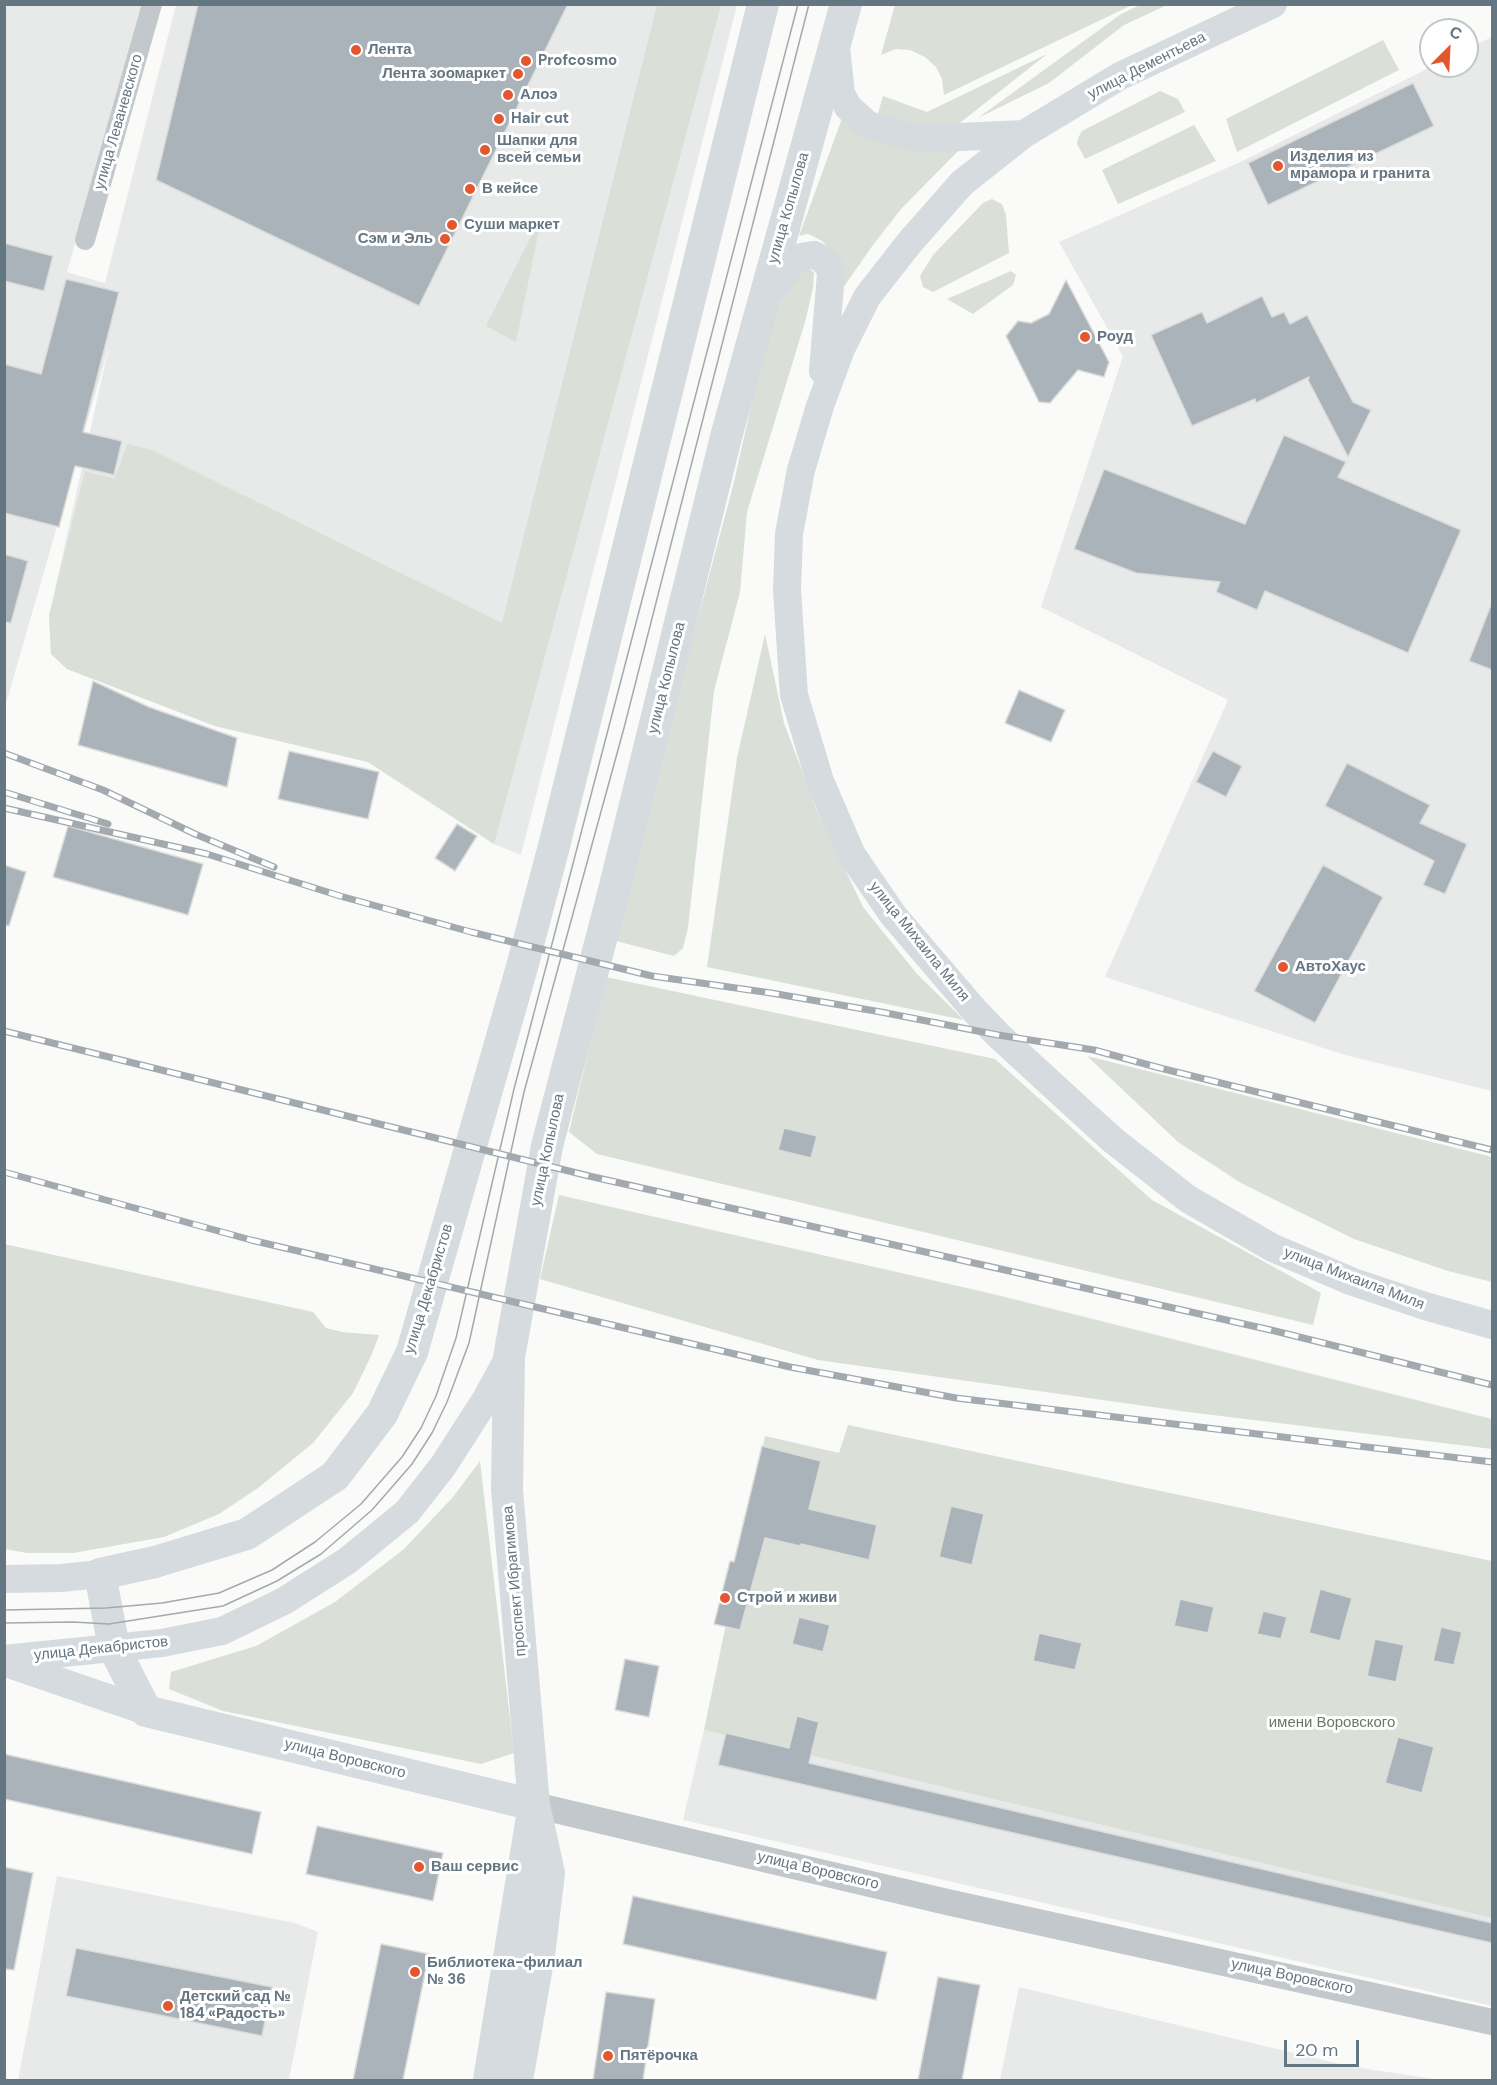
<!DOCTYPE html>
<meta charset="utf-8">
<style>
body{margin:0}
#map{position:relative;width:1497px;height:2085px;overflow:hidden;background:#fafaf8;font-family:"DM Sans",sans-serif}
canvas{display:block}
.frame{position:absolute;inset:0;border:6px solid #657683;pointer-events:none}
.north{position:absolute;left:1419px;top:18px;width:60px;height:60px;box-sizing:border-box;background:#fff;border:2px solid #c1c8cd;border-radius:50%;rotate:24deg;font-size:16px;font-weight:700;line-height:24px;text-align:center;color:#657683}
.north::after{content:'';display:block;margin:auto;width:21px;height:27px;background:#e4572e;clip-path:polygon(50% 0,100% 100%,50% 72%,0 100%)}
.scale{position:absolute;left:1284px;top:2040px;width:75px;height:27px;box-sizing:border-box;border:3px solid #657683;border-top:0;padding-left:8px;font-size:18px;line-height:21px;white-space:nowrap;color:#657683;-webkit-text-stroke:4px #fff;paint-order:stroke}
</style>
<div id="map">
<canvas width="1497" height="2085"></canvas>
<div class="frame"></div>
<div class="north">С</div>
<div class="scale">20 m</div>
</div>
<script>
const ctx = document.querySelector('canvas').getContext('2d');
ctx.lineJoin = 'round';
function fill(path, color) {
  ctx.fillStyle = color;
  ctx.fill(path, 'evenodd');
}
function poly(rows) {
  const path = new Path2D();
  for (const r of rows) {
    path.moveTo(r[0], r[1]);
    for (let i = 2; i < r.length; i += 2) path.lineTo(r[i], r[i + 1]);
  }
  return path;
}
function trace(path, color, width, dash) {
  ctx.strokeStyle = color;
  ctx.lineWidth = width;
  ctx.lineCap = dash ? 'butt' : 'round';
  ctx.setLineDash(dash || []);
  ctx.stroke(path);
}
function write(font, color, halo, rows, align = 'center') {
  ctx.font = font + ' "DM Sans",sans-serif';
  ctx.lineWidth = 6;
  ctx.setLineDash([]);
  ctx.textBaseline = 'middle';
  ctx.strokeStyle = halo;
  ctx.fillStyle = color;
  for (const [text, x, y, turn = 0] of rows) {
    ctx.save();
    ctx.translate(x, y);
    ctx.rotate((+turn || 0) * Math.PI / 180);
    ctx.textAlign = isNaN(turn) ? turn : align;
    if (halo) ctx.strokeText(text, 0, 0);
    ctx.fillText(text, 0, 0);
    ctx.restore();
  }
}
const built = poly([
 [5,5,141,5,67,272,105,283,176,5,737,5,521,855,494,844,368,762,215,726,67,669,51,654,49,616,109,346,5,707],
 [1492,37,1492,1091,1345,1055,1105,977,1228,700,1041,607,1123,356,1059,242,1238,163,1433,66,1467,66,1467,49],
 [704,1730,1492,1918,1492,2006,683,1820],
 [57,1876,295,1923,318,1932,289,2080,18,2080],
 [1019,1987,1348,2066,1441,2080,1000,2080]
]);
const green = poly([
 [657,5,721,5,494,844,368,762,215,726,67,669,51,654,49,616,85,471,115,479,127,444,152,450,502,623],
 [895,5,895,4,1132,5,944,95,942,79,936,67,925,57,910,50,896,49,881,55],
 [1140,5,1167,5,1124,25,1049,83,978,118,1121,14],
 [1383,40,1399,70,1237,152,1226,119],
 [1047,54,951,130,912,132,877,117,883,96,927,112],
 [1160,91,1178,99,1185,112,1085,159,1077,144,1078,138,1082,131],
 [844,113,964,145,901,209,873,245,831,305,829,248,822,241,811,235,807,234,799,236],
 [1194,125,1216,161,1118,204,1102,170],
 [992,199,1002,204,1006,215,1009,253,933,292,923,287,920,276,933,255,983,203],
 [542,215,516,342,486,326],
 [804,267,814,272,813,288,805,322,747,512,740,592,714,691,688,928,683,948,674,956,612,940,733,486,773,310],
 [1011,271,1016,275,1013,285,973,314,947,299],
 [765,634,784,723,816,808,863,907,917,974,964,1020,707,967,737,758],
 [606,977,995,1059,1152,1200,1321,1293,1313,1325,597,1154,569,1132],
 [1087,1056,1492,1157,1492,1282,1448,1271,1354,1239,1241,1183,1178,1142],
 [559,1195,993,1294,1492,1419,1492,1449,1188,1412,818,1360,540,1279],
 [4,1244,313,1312,326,1328,342,1332,379,1335,372,1354,353,1393,313,1443,258,1488,219,1514,164,1537,73,1553,27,1553,5,1549],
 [848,1425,1492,1561,1492,1918,704,1730,765,1436,839,1453],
 [480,1461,514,1753,481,1764,223,1711,169,1689,171,1672,256,1646,335,1602,404,1549,453,1497]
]);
const building = poly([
 [198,4,568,4,419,306,156,180,198,4],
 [1413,83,1434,126,1268,205,1248,163,1413,83],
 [4,243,53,256,44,291,4,281,4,243],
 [66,279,119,292,83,432,122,441,114,475,75,466,59,527,4,513,4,364,41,374,66,279],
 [1066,280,1109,362,1104,377,1078,370,1050,403,1039,402,1006,336,1018,321,1031,323,1049,314,1066,280],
 [1262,296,1272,317,1284,312,1290,324,1307,315,1353,402,1371,410,1348,457,1308,380,1309,377,1256,403,1255,399,1192,426,1151,335,1202,312,1207,323,1262,296],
 [1284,435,1346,462,1338,477,1461,530,1408,653,1265,591,1257,610,1216,592,1220,582,1136,573,1074,549,1104,469,1245,524,1284,435],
 [4,554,28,561,11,623,4,622,4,554],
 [1491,605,1492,605,1492,670,1469,661,1491,605],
 [93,681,149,707,237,738,227,787,78,745,93,681],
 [1019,690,1065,710,1051,742,1005,723,1019,690],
 [289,751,379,772,368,819,278,799,289,751],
 [1213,751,1242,766,1226,797,1196,782,1213,751],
 [1347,763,1430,805,1420,823,1467,844,1445,894,1423,885,1434,861,1325,806,1347,763],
 [457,824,477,836,455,871,435,858,457,824],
 [68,826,203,864,188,915,53,877,68,826],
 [4,865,26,872,9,926,4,925,4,865],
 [1323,865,1383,897,1315,1023,1254,991,1323,865],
 [784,1128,817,1136,811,1158,778,1150,784,1128],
 [762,1446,821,1461,809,1509,877,1525,869,1560,801,1544,800,1546,765,1538,740,1630,714,1624,730,1561,734,1562,762,1446],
 [951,1506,984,1514,972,1565,939,1557,951,1506],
 [1320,1589,1352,1598,1340,1641,1309,1633,1320,1589],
 [1180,1599,1214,1607,1208,1633,1174,1626,1180,1599],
 [1263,1611,1287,1617,1281,1639,1257,1634,1263,1611],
 [799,1617,830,1625,823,1652,792,1644,799,1617],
 [1441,1627,1462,1632,1454,1665,1433,1661,1441,1627],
 [1039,1633,1082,1643,1075,1670,1033,1661,1039,1633],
 [1375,1639,1404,1645,1396,1682,1367,1676,1375,1639],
 [625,1659,659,1666,649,1717,615,1710,625,1659],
 [797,1716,819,1722,809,1763,1492,1923,1492,1943,718,1765,726,1733,789,1748,797,1716],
 [1398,1737,1434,1747,1422,1793,1385,1783,1398,1737],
 [4,1754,261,1812,252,1854,4,1799,4,1754],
 [317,1826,443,1853,433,1901,306,1874,317,1826],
 [4,1867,33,1873,14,1970,4,1969,4,1867],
 [633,1896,887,1952,876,2000,623,1944,633,1896],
 [381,1944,429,1954,403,2080,353,2080,381,1944],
 [76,1948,272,1987,262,2036,66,1996,76,1948],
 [938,1977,980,1985,962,2080,918,2080,938,1977],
 [606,1992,655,1999,643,2080,593,2080,606,1992]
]);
const minor = poly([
 [85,240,152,4]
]);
const tertiary = poly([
 [534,1805,947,1902,1492,2022]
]);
const secondary = poly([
 [1273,4,1120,76,1024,134,962,183,910,242,867,297,841,349,820,406,801,470,789,534,787,590,794,695,820,781,852,855,893,915,975,1011,998,1035,1084,1114,1114,1141,1188,1199,1273,1248,1353,1282,1425,1306,1492,1325],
 [836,47,841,94,848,107,868,125,919,139,1024,134],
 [766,297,792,264,801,257,814,255,824,260,829,267,831,274,823,371],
 [4,1579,61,1578,100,1574],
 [4,1659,162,1643,222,1631,284,1601,347,1561,407,1512,443,1466,486,1399,509,1357],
 [6,1663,146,1711]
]);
const primary = poly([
 [534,1805,146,1711,114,1648,100,1574,155,1562,247,1534,335,1476,382,1414,412,1352,522,967,553,850,763,4],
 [489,2080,531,1823],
 [517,2080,539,1955,549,1873,534,1805,507,1490,509,1357,547,1146,613,894,726,437,846,4]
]);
const tram = poly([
 [4,1610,106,1608,162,1603,219,1593,272,1570,315,1542,361,1504,402,1457,421,1428,436,1396,456,1338,514,1089,798,4],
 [4,1623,73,1622,109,1624,223,1606,277,1581,321,1554,372,1510,412,1464,432,1433,447,1402,469,1343,524,1092,624,728,809,4]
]);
const rail = poly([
 [4,753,103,790,195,834,274,867],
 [4,792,108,824],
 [4,808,207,854,340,896,471,932,652,976,771,993,881,1012,998,1035,1094,1050,1160,1068,1492,1150],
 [4,1031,589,1176,1275,1331,1492,1385],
 [4,1172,251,1240,790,1367,956,1398,1492,1462]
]);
const markers = [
 [356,50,6,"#e4572e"],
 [526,61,6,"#e4572e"],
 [518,74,6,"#e4572e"],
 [508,95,6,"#e4572e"],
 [499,119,6,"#e4572e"],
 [485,150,6,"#e4572e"],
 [1278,166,6,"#e4572e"],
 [470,189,6,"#e4572e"],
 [452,225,6,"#e4572e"],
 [445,239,6,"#e4572e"],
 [1085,337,6,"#e4572e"],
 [1283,967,6,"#e4572e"],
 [725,1598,6,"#e4572e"],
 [419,1867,6,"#e4572e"],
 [415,1972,6,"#e4572e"],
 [168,2006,6,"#e4572e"],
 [608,2056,6,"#e4572e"]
];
const poiNames = [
 ["Лента",368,50],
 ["Profcosmo",538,61],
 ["Лента зоомаркет",506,74,"right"],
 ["Алоэ",520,95],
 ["Hair cut",511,119],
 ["Шапки для",497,141],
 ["всей семьи",497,158],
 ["Изделия из",1290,157],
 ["мрамора и гранита",1290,174],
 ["В кейсе",482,189],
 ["Суши маркет",464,225],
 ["Сэм и Эль",433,239,"right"],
 ["Роуд",1097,337],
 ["АвтоХаус",1295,967],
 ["Строй и живи",737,1598],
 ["Ваш сервис",431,1867],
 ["Библиотека-филиал",427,1963],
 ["№ 36",427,1980],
 ["Детский сад №",180,1997],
 ["184 «Радость»",180,2014],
 ["Пятёрочка",620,2056]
];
const streetNames = [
 ["улица Дементьева",1147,66,-27],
 ["улица Леваневского",119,122,-74],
 ["улица Копылова",789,208,-74],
 ["улица Копылова",667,678,-76],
 ["улица Михаила Миля",919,942,51],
 ["улица Копылова",548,1150,-78],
 ["улица Михаила Миля",1354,1279,21],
 ["улица Декабристов",429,1289,-73],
 ["проспект Ибрагимова",515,1581,-95],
 ["улица Декабристов",101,1649,-6],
 ["улица Воровского",345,1759,14],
 ["улица Воровского",818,1871,13],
 ["улица Воровского",1292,1977,12]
];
const parkNames = [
 ["имени Воровского",1332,1723]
];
fill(built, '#e8e9e9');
fill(green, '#dadfd7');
fill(building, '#aab3b9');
trace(building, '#dcdcda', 1.5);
trace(minor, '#c3c8cc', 20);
trace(tertiary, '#c3c8cc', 26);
trace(secondary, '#d6dbdf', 28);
trace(primary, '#d6dbdf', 32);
trace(tram, '#a2aab0', 1.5);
trace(rail, '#a2aab0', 7);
trace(rail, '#fff', 4.5, [14]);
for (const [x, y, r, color] of markers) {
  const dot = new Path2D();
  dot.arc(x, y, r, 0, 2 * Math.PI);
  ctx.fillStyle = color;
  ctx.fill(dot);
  trace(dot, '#fff', 2);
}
write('bold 15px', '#657683', '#fff', poiNames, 'left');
write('15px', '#657683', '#fff', streetNames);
write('15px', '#687a64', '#fff', parkNames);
</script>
